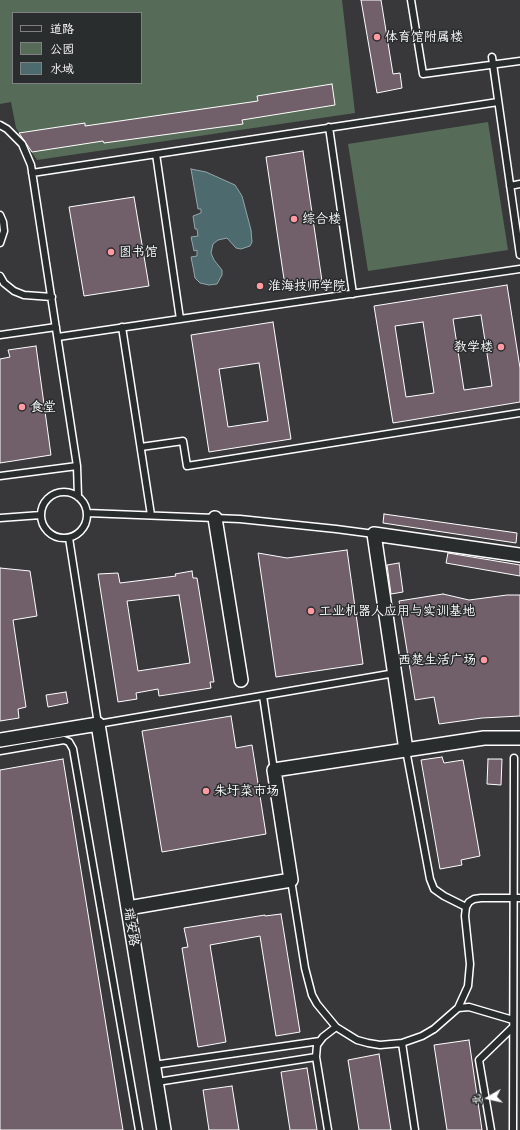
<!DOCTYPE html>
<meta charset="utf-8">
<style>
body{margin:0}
#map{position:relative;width:520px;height:1130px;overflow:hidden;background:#38373a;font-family:"Playpen Sans","LXGW WenKai TC",sans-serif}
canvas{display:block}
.legend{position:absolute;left:12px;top:12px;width:130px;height:72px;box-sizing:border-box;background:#2a2d2e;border:1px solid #7f8182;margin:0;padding:5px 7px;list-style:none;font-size:12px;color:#fff}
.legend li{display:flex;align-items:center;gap:8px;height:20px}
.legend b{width:20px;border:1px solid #7f8182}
.north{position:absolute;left:468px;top:1078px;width:40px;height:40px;-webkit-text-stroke:3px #2a2d2e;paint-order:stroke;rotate:261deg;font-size:11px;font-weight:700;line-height:16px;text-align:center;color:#fff}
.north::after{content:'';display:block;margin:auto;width:14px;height:18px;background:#fff;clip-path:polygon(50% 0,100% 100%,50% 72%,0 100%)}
</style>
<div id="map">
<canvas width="520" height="1130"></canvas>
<ul class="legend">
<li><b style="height:5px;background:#2a2d2e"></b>道路</li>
<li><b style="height:11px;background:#566c58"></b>公园</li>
<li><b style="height:11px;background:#4d6b6f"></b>水域</li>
</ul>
<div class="north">北</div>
</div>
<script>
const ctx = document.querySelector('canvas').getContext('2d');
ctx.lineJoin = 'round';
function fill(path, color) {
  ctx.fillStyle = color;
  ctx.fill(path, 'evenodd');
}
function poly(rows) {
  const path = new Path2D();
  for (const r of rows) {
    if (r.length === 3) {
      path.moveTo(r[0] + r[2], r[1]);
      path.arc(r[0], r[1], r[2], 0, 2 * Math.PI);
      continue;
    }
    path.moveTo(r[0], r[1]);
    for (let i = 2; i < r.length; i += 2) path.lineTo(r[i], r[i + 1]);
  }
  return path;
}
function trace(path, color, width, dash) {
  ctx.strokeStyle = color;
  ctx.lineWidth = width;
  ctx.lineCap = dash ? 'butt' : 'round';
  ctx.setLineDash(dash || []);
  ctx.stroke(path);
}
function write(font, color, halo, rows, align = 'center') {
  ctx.font = font + ' "Playpen Sans","LXGW WenKai TC",sans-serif';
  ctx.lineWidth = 3;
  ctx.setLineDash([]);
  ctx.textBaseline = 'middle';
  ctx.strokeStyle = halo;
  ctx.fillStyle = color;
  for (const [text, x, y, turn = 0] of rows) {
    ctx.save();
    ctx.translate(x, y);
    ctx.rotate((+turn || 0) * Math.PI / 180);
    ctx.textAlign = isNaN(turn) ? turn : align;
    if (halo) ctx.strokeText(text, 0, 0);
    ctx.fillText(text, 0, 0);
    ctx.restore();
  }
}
const green = poly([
 [0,0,342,0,355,113,37,160,16,128,11,102,0,104],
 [13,13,141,13,141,83,13,83],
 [488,122,508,250,368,271,348,144]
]);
const water = poly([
 [191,169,206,172,235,185,242,196,251,230,252,242,250,246,241,249,236,248,227,238,218,240,213,244,211,253,214,260,222,270,222,275,217,284,209,285,200,283,195,278,193,267,191,257,197,256,197,250,194,251,191,237,198,236,197,229,195,229,193,216,201,213,201,209,198,209,191,169]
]);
const building = poly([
 [361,0,381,0,393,74,400,73,402,88,377,93,361,0],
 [332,84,335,105,242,120,243,124,104,143,103,141,32,152,19,133,85,123,85,126,258,101,257,96,332,84],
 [303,151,322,281,285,286,266,157,303,151],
 [134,197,149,286,84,296,69,207,134,197],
 [507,285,520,368,520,402,393,423,374,306,507,285],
 [481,315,492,386,464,390,453,319,481,315],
 [423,322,434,393,406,397,395,326,423,322],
 [273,322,291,439,209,452,191,335,273,322],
 [259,363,268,421,228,427,219,369,259,363],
 [36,346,51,455,0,463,0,359,10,357,8,350,36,346],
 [384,514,517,533,516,543,383,523,384,514],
 [347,550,363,664,276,677,258,553,287,558,347,550],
 [448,553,520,565,520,576,446,563,448,553],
 [399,563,403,592,391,594,387,565,399,563],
 [0,568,30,571,37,616,13,620,26,707,18,709,19,718,0,721,0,568],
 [192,571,193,578,197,578,214,682,210,682,211,688,159,696,158,689,136,693,137,699,118,702,98,574,118,573,120,583,176,576,175,574,192,571],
 [179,595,190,663,138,671,127,601,179,595],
 [443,594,469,600,507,595,520,595,520,716,482,718,439,724,434,697,415,700,399,601,443,594],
 [66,692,68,703,48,707,46,695,66,692],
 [231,716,236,748,252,745,266,834,162,852,142,731,231,716],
 [442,757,444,763,463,760,480,856,461,860,462,865,440,869,421,760,442,757],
 [63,759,123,1130,0,1130,0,770,63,759],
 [488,759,502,759,501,785,487,784,488,759],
 [281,914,300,1032,276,1036,260,936,210,945,226,1042,198,1047,182,948,188,947,184,928,265,915,265,916,281,914],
 [469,1040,482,1130,447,1130,434,1045,469,1040],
 [379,1054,391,1130,359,1130,348,1060,379,1054],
 [307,1068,317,1130,290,1130,281,1072,307,1068],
 [232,1086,239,1130,209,1130,203,1090,232,1086]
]);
const lane = poly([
 [411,0,423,74,520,61],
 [492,57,520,255],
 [0,125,7,129,22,144,31,165,77,466,78,497],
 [329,127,353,294],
 [156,154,180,319],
 [32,173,498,102],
 [510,186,520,184],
 [0,215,3,222,4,231,0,243],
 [0,276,4,283,14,291,24,295,52,297],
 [122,327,151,515],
 [0,335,56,327],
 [58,337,520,269],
 [141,447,183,441,187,466,520,413],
 [0,476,77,466],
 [64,515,23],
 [87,513,240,519,336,529,374,534],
 [0,518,41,515],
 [69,538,98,724,395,673],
 [263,696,274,770],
 [406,750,430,879,434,889,444,896,466,907],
 [0,751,64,740,69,742,73,749,139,1130],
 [291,880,305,968,312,995,317,1004,336,1027,357,1040,368,1043,380,1045,402,1043,422,1036,434,1029,458,1008,468,986,470,964,465,916,466,907,469,902,474,899,481,898,520,898],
 [458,1008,469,1007,513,1020],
 [402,1043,415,1130],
 [154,1065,320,1041],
 [157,1082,316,1057],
 [328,1130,316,1057,317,1045,323,1037,336,1027],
 [491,1130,479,1060,513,1027],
 [513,1130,514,758]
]);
const street = poly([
 [215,518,241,680],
 [0,740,98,724,164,1130],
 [406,750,374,534,520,555],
 [128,908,291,880,274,770,484,738,520,738]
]);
const markers = [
 [377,37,4,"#ff9aa2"],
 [294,219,4,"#ff9aa2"],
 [111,252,4,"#ff9aa2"],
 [260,286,4,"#ff9aa2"],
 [501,347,4,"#ff9aa2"],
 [22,407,4,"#ff9aa2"],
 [311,611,4,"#ff9aa2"],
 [484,660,4,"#ff9aa2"],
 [206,791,4,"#ff9aa2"]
];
const poiNames = [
 ["体育馆附属楼",385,37],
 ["综合楼",302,219],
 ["图书馆",119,252],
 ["淮海技师学院",268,286],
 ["教学楼",493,347,"right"],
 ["食堂",30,407],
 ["工业机器人应用与实训基地",319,611],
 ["西楚生活广场",476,660,"right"],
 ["朱圩菜市场",214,791]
];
const streetNames = [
 ["瑞安路",131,927,81]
];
fill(green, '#566c58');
fill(water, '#4d6b6f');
trace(water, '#94a6a9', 1);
fill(building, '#716069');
trace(building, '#fff', 1);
trace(lane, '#fff', 9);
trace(street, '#fff', 16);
trace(lane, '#2a2d2e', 6);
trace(street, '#2a2d2e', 13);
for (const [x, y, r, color] of markers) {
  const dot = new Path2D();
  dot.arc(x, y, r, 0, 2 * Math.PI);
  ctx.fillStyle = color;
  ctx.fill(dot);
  trace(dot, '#2a2d2e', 1.5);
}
write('13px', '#fff', '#2a2d2e', poiNames, 'left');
write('13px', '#fff', '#2a2d2e', streetNames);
</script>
